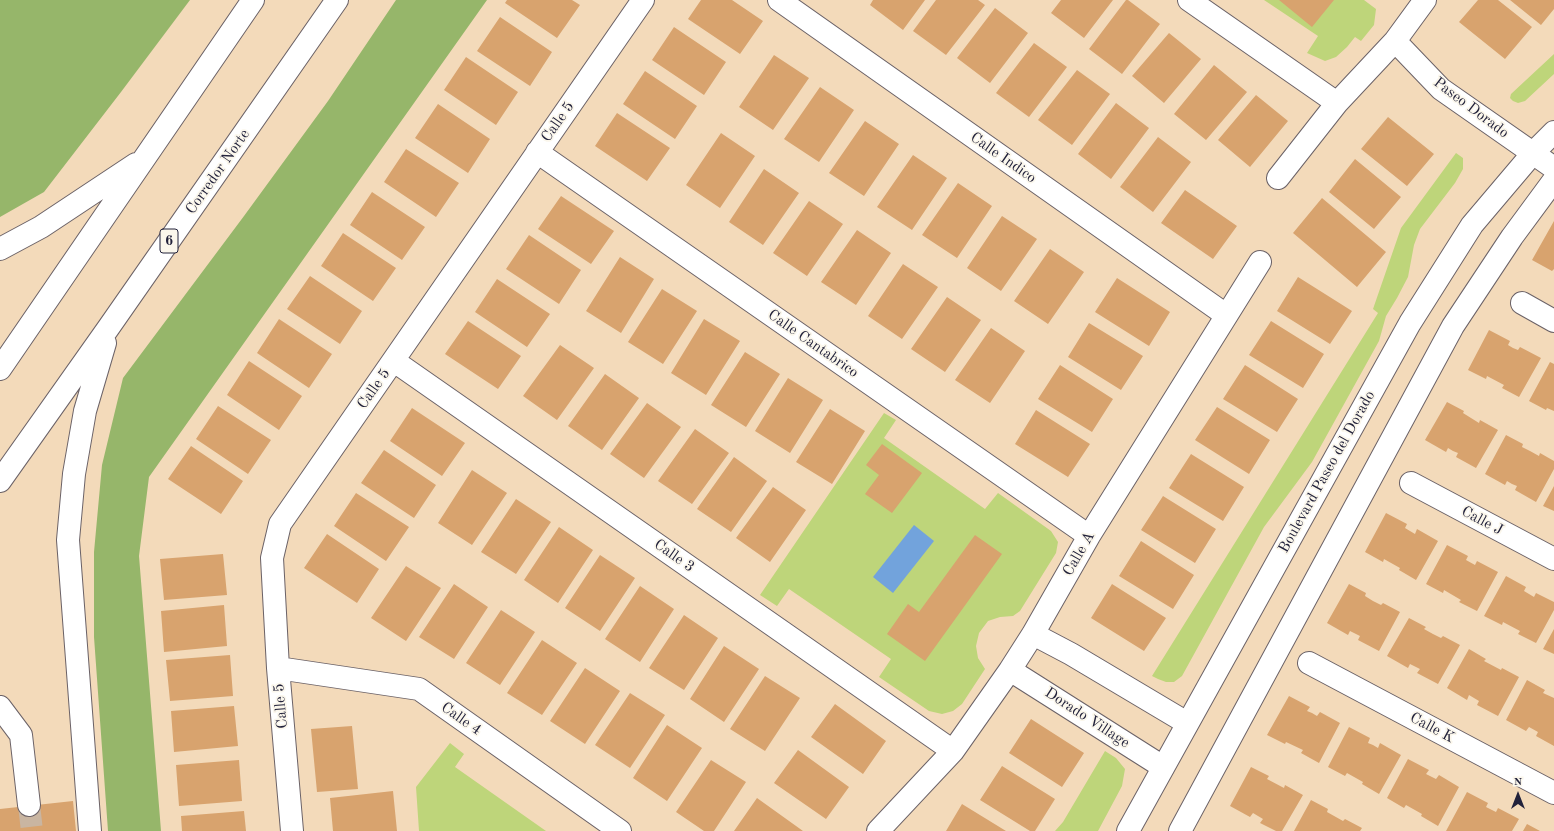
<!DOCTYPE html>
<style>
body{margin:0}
#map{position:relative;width:1554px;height:831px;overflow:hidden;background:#f3daba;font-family:"Old Standard TT",serif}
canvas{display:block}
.north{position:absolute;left:1498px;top:775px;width:40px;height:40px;-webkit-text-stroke:3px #fbf7ec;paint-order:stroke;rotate:0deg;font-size:11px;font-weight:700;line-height:16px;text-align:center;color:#22223b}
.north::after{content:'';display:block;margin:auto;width:14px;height:18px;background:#22223b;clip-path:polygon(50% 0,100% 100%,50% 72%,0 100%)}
</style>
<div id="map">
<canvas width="1554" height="831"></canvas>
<div class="north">N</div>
</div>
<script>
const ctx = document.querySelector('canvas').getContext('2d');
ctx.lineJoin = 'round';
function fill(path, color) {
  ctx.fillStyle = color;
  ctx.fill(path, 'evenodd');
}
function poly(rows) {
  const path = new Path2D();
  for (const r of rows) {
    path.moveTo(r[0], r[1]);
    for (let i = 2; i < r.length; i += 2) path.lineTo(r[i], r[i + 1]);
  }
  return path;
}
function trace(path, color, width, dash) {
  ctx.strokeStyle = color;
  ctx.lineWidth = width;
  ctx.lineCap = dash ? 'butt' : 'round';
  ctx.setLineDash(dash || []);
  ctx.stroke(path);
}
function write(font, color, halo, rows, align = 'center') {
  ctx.font = font + ' "Old Standard TT",serif';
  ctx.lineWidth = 3.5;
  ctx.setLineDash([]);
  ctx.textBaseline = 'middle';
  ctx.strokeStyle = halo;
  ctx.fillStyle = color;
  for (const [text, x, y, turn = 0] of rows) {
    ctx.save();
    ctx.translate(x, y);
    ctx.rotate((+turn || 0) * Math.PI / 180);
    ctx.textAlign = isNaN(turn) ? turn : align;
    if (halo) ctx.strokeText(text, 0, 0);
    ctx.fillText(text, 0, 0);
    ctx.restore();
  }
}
const green = poly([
 [1264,0,1364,0,1376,9,1374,25,1361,41,1355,37,1347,47,1336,57,1325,61,1307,53,1318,36],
 [1554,54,1554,74,1525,101,1518,103,1513,101,1510,98,1511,94],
 [1456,153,1463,158,1463,169,1455,183,1420,229,1414,245,1408,277,1397,298,1386,316,1379,341,1312,462,1264,527,1182,676,1174,682,1166,682,1158,679,1152,676,1378,313,1373,309,1401,228],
 [884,413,896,420,884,438,985,509,998,493,1051,531,1058,542,1056,553,1020,611,1013,616,1000,617,988,621,979,633,976,646,978,658,985,669,962,704,953,711,942,714,929,711,879,677,891,659,789,589,777,606,760,595],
 [450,743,464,754,455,767,546,831,419,831,416,787],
 [1105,751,1116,758,1125,769,1122,786,1098,831,1055,831,1063,822]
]);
const forest = poly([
 [0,0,190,0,121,92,44,192,0,217],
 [396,0,487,0,149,477,139,556,161,831,108,831,94,637,94,552,102,465,123,378,244,216,328,101]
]);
const water = poly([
 [914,525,934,541,893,593,873,577]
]);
const building = poly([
 [507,0,572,0,580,5,557,38,505,3],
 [701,0,732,0,763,21,740,54,688,19],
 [873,0,925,0,903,30,870,5],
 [936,0,978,0,985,5,946,55,913,31],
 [1061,0,1113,0,1084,38,1051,13],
 [1126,0,1128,0,1160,24,1122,74,1089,49],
 [1279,0,1334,0,1312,27],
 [1478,0,1498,0,1532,27,1505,59,1459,22],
 [1510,0,1554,0,1554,9,1541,25],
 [995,8,1028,33,990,83,957,58],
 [500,17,552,52,530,86,477,51],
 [674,27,726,62,704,95,652,60],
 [1169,33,1201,59,1164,103,1132,76],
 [1034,43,1067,67,1029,117,996,93],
 [774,55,809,78,773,130,739,107],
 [466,57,518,92,496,125,444,90],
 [1214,65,1247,92,1206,140,1174,114],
 [1077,70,1110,94,1072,145,1038,120],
 [645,71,697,106,675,139,623,104],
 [820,87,854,110,819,162,784,139],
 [1256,95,1288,121,1250,167,1218,140],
 [1116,103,1149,128,1111,179,1078,154],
 [438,104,490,139,468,173,415,138],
 [617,113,670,148,647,181,595,146],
 [1388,117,1434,154,1407,186,1361,149],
 [865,121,899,144,864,196,829,173],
 [721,133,755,156,720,208,686,185],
 [1158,137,1191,162,1153,212,1120,187],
 [406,149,459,183,436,217,384,182],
 [913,155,947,178,912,230,877,207],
 [1355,159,1401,197,1374,229,1329,192],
 [764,169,799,193,763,245,729,222],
 [958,183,992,206,957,258,922,235],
 [1185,190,1237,226,1213,259,1161,223],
 [372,192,425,227,402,260,350,225],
 [561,196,614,231,591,264,538,229],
 [1322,198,1386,252,1357,287,1293,233],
 [809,201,843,224,807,276,773,253],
 [1002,216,1037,239,1001,291,967,268],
 [1554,221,1554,269,1552,271,1532,260],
 [857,230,891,253,856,305,821,282],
 [343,233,396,268,373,301,321,266],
 [529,235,581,270,559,304,506,269],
 [1050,249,1084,272,1048,324,1014,301],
 [620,257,654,279,621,333,586,311],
 [903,264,938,287,902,339,868,316],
 [310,276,362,311,340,344,287,309],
 [1298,277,1352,311,1330,344,1277,311],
 [1117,278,1170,312,1149,346,1095,312],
 [497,279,550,314,527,347,475,312],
 [662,289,697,311,663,364,628,342],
 [947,297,981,320,945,372,911,349],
 [279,319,332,354,309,388,257,353],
 [704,319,740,341,706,395,671,373],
 [468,321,521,356,498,389,445,354],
 [1271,321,1324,354,1303,388,1249,355],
 [1089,323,1143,356,1121,390,1068,357],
 [991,328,1025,351,990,403,955,380],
 [1489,330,1510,341,1508,345,1513,348,1518,350,1520,347,1541,358,1519,397,1502,388,1504,385,1487,376,1486,379,1468,370],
 [560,345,594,368,557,420,523,396],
 [745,352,780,374,746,427,711,405],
 [249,361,302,396,279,430,227,395],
 [1550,362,1554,364,1554,411,1547,408,1546,410,1529,401],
 [1060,365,1113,399,1092,432,1038,399],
 [1245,365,1298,399,1277,432,1223,399],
 [605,374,639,398,602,450,568,426],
 [788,378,823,400,790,453,755,431],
 [1447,402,1464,411,1463,413,1479,423,1480,420,1498,430,1476,468,1456,457,1458,453,1453,451,1448,448,1446,452,1425,440],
 [647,403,681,427,644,478,610,454],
 [218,406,271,440,248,474,196,439],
 [1217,407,1270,440,1249,474,1195,440],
 [412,408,465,443,442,476,390,441],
 [830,409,865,431,832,484,796,462],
 [1036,410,1090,444,1068,477,1015,444],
 [695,429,729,453,692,504,658,481],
 [1506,435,1523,444,1522,447,1530,451,1539,456,1540,453,1554,461,1554,469,1536,502,1515,490,1517,486,1512,484,1507,481,1505,485,1485,474],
 [882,444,922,473,892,513,865,494,879,475,866,465],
 [191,446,243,481,221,514,168,479],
 [384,450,436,485,414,518,361,483],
 [1191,454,1244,487,1223,521,1169,488],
 [734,457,767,481,731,532,697,509],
 [472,470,507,493,472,545,438,523],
 [1554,486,1554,511,1543,506],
 [773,487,806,510,770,562,736,538],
 [356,493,409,527,386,561,334,526],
 [1163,496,1216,529,1195,563,1141,530],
 [516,499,551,522,516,574,481,552],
 [1386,513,1407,524,1405,528,1415,534,1417,529,1438,541,1416,580,1399,570,1400,568,1384,559,1383,562,1365,552],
 [559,527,593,550,558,603,524,580],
 [327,534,379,569,357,603,304,568],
 [975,535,1002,554,925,661,887,634,908,604,919,612],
 [1141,541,1194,575,1173,609,1119,576],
 [1447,545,1468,556,1466,560,1475,565,1477,561,1498,572,1477,611,1459,602,1461,600,1444,590,1443,593,1426,584],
 [223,554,227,595,164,600,160,559],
 [600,555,635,578,600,631,565,608],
 [406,566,441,588,406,641,371,618],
 [1506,576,1526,587,1524,591,1534,597,1536,593,1554,602,1554,610,1536,643,1518,634,1520,631,1503,622,1502,625,1484,616],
 [454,584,488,607,454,659,419,637],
 [1112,584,1166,618,1144,651,1091,618],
 [1349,584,1366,593,1365,596,1373,601,1381,605,1383,603,1400,612,1379,651,1358,640,1360,636,1350,631,1348,635,1327,623],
 [640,586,674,609,640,662,605,639],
 [224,605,227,646,164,652,161,611],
 [501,610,535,632,500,685,466,663],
 [684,615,718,638,684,690,649,668],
 [1409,618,1426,627,1424,629,1433,634,1441,638,1443,636,1460,645,1438,684,1417,673,1420,669,1410,664,1408,668,1387,656],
 [1554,629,1554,654,1543,649],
 [542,640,577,663,542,715,507,693],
 [724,646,759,669,724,722,690,699],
 [1469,649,1486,659,1484,661,1501,670,1502,668,1519,677,1498,716,1477,705,1479,701,1469,695,1467,700,1447,688],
 [230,655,233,696,170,701,166,660],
 [585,668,620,691,585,744,550,721],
 [765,676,800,698,765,751,730,729],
 [1527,680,1545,690,1543,693,1554,698,1554,746,1536,736,1538,732,1529,727,1526,731,1506,720],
 [630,693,665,715,630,768,595,745],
 [1289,696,1310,707,1307,711,1312,713,1317,716,1320,712,1340,723,1319,763,1301,753,1303,750,1286,742,1285,744,1267,735],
 [835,704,886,741,863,774,811,737],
 [234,706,238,746,174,752,171,711],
 [1031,719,1084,753,1062,787,1009,753],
 [667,725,702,748,667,801,633,778],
 [352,726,358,789,317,792,311,729],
 [1349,727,1370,738,1368,743,1373,745,1378,748,1380,743,1401,755,1379,794,1362,784,1363,782,1347,773,1345,776,1328,767],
 [798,750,849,787,826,819,774,783],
 [1408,759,1429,770,1426,774,1436,779,1439,775,1459,787,1438,826,1421,816,1422,814,1406,805,1404,808,1387,798],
 [239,760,242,801,179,806,176,765],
 [711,760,746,782,714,831,704,831,676,812],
 [1002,766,1055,799,1035,831,1030,831,980,800],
 [1251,767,1269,776,1267,779,1284,788,1285,785,1303,795,1282,831,1276,831,1260,823,1263,819,1253,813,1250,817,1230,806],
 [393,791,397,831,333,831,330,798],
 [1467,792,1488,803,1486,807,1496,812,1498,808,1519,819,1512,831,1446,831],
 [757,798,803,831,734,831],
 [1311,800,1328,809,1327,812,1343,821,1345,819,1362,828,1360,831,1294,831],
 [73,801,76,831,0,831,0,809],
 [962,804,1006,831,946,831],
 [244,811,246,831,182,831,181,816],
 [1527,824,1540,831,1523,831]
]);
const motorwayTunnel = poly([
 [29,805,32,831]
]);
const minor = poly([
 [779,0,1226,315],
 [1189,0,1337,103],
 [1395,41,1441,89,1554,168],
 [537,152,1089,536],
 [1278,178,1337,103,1395,41,1425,0],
 [1522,303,1554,321],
 [394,361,953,751],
 [1411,483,1554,559],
 [1033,634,1071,654,1187,723],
 [1309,663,1554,793],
 [278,668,419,689,620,831],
 [1010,670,1163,767],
 [292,831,278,668,272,558,280,524,643,0],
 [878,831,953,751,1010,670,1033,634,1089,536,1260,262]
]);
const tertiary = poly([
 [1128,831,1410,323,1472,225,1533,153,1554,132],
 [1180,831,1453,326,1512,237,1554,180]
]);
const motorway = poly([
 [0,249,41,227,136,164],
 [0,369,253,0],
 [0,481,109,327,337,0],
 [0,707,21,735,29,805],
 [90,831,68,540,74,474,85,411,105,343]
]);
const shields = [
 [169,241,18]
];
const shieldNames = [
 ["6",169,241]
];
const streetNames = [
 ["Paseo Dorado",1471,108,37],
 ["Calle 5",558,122,-55],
 ["Calle Indico",1003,158,35],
 ["Corredor Norte",218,172,-55],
 ["Calle Cantabrico",813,344,35],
 ["Calle 5",374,389,-55],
 ["Boulevard Paseo del Dorado",1327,472,-61],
 ["Calle J",1482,521,28],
 ["Calle A",1079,554,-60],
 ["Calle 3",674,556,35],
 ["Calle 5",281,706,-95],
 ["Dorado Village",1087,718,33],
 ["Calle 4",461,719,35],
 ["Calle K",1432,728,28]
];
fill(green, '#bed57a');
fill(forest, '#96b66a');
fill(water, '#72a3dc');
fill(building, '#d8a36e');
trace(motorwayTunnel, '#c9b5a1', 22, [22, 11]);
trace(minor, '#6b6267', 24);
trace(tertiary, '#6b6267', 24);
trace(motorway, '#6b6267', 24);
trace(minor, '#fff', 22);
trace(tertiary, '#fff', 22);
trace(motorway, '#fff', 22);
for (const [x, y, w] of shields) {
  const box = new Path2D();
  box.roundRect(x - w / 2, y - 12, w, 24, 3);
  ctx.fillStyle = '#fbf7ec';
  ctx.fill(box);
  trace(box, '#22223b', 1);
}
write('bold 14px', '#22223b', null, shieldNames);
write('15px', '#22223b', '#fbf7ec', streetNames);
</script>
